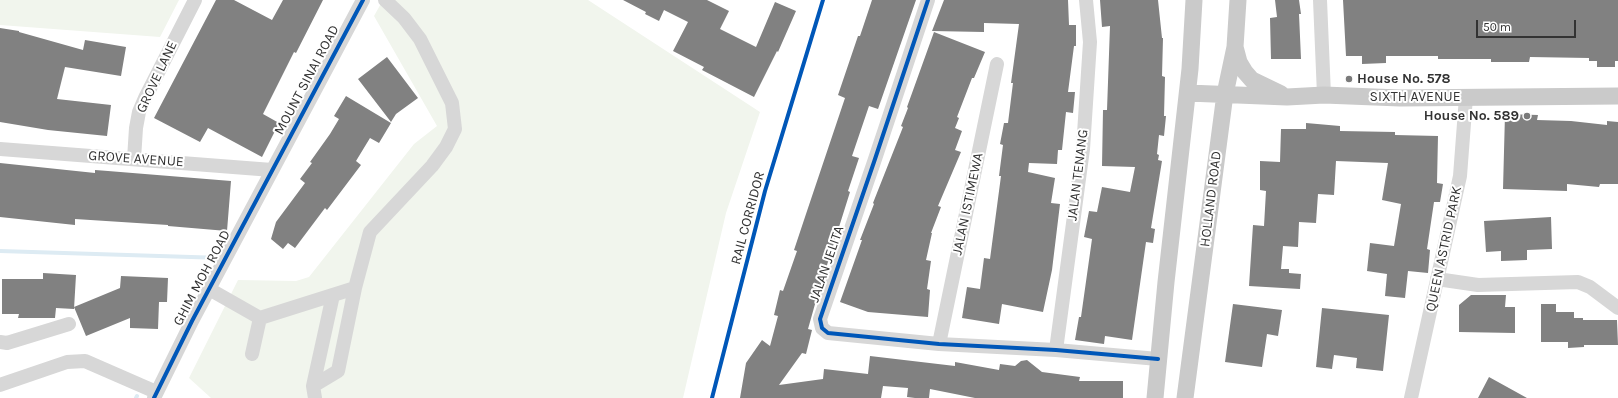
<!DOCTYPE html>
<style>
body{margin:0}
#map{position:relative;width:1618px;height:398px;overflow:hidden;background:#fff;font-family:Karla,sans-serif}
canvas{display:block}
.scale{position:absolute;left:1476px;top:20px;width:100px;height:18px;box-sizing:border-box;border:2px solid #333;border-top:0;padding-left:5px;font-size:12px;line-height:14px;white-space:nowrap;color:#333;-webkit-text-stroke:3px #fff;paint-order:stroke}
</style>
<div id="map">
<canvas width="1618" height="398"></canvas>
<div class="scale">50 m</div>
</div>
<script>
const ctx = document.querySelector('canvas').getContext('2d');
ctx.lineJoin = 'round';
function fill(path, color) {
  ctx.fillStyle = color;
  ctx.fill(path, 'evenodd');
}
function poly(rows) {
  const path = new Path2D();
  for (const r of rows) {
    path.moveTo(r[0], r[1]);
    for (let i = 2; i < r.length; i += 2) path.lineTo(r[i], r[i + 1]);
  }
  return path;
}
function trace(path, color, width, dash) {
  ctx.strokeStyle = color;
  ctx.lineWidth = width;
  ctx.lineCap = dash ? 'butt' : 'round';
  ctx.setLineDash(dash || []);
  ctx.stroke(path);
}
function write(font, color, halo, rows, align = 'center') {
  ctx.font = font + ' Karla,sans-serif';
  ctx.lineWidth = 4;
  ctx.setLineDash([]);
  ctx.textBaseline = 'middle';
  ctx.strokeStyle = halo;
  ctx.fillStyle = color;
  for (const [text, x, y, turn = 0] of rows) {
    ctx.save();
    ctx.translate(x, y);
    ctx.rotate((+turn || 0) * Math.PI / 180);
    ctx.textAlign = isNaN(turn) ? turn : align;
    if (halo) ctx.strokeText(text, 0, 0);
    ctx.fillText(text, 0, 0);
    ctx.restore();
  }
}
const green = poly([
 [0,0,179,0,160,37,0,25],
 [383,0,588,0,760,112,726,213,683,398,211,398,189,378,238,280,296,281,309,277,414,144,437,126,374,16]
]);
const stream = poly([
 [0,251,223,258],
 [136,398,137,396]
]);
const building = poly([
 [216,0,234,0,272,20,283,0,323,0,296,53,294,52,263,114,279,123,262,157,208,128,200,142,154,118],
 [623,0,707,0,729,11,720,29,756,47,775,2,796,11,778,52,777,51,754,97,702,70,704,67,673,51,688,22,664,10,659,21,645,14,646,12],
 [872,0,916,0,878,109,869,106,852,156,859,158,848,191,850,192,817,297,808,329,812,330,806,354,802,353,779,385,823,379,824,369,868,374,870,356,955,366,955,362,999,370,1000,364,1015,366,1021,361,1027,360,1042,372,1080,377,1079,381,1123,381,1123,398,975,398,930,389,929,398,915,398,907,397,908,388,883,386,881,398,740,398,746,363,762,340,770,346,778,316,774,315,780,290,783,291,797,251,794,250,806,214,845,98,838,95,858,36,860,36],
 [944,0,1068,0,1069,25,1076,25,1076,46,1074,46,1068,92,1075,92,1073,113,1066,112,1062,150,1058,150,1057,164,1029,163,1028,172,1055,178,1051,203,1060,204,1052,270,1043,312,1002,304,999,324,962,318,967,287,980,289,984,258,990,259,1001,176,999,176,1003,145,1000,144,1004,123,1008,123,1013,83,1011,83,1019,24,984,23,984,32,932,31],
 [1100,0,1158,0,1162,38,1163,38,1162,76,1165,77,1164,116,1166,116,1164,136,1159,135,1157,154,1159,155,1158,160,1162,161,1151,228,1155,229,1153,243,1146,242,1132,340,1105,336,1104,344,1075,340,1079,317,1081,317,1092,239,1084,237,1089,211,1097,212,1102,187,1130,192,1135,167,1102,166,1103,110,1107,110,1110,26,1102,27],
 [1275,0,1299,0,1301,14,1299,14,1301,59,1271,59,1270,18,1277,17],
 [1343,0,1618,0,1618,61,1615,61,1615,67,1597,67,1597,61,1589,61,1589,58,1530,57,1529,62,1491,62,1491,59,1438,59,1438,56,1386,56,1386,63,1362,64,1362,56,1346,56],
 [0,28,19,31,19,32,83,50,85,40,126,47,121,76,65,67,57,99,111,105,107,136,48,130,0,122],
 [934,32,985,52,974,78,972,78,957,117,959,118,955,128,962,131,955,150,961,152,938,206,941,207,931,233,932,233,926,260,931,261,927,289,930,290,928,317,868,312,840,302,862,240,860,240,874,204,873,203,903,127,901,126,908,108,907,107],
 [387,57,418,98,396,114,391,122,358,79],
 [346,96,391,123,379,143,370,138,356,161,361,165,327,210,325,208,295,248,288,243,283,249,271,239,276,222,305,183,300,179,312,163,310,162,330,134,339,119,334,116],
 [1505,114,1538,115,1537,120,1571,121,1607,125,1607,121,1618,122,1618,184,1600,184,1599,187,1567,184,1567,191,1503,189],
 [1306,123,1340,126,1340,131,1395,132,1395,135,1438,136,1437,183,1443,184,1440,202,1434,202,1427,249,1430,250,1428,273,1408,271,1405,298,1385,296,1387,274,1367,271,1370,243,1394,246,1401,204,1382,200,1388,163,1336,161,1334,195,1318,194,1316,223,1299,222,1298,247,1283,246,1281,269,1289,269,1289,273,1301,274,1300,289,1249,286,1253,225,1264,226,1266,191,1260,190,1260,161,1280,162,1281,129,1306,129],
 [0,163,95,173,95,170,108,171,231,181,227,231,168,226,168,225,75,219,75,225,0,217],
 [1551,217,1552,249,1527,250,1527,260,1501,261,1501,251,1486,252,1484,221],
 [43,273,76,275,74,309,56,308,55,318,18,318,19,314,2,314,2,279,43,279],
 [121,276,168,278,167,302,159,302,158,329,130,328,130,318,86,336,74,307,120,288],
 [1471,295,1506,295,1505,307,1515,307,1515,333,1459,332,1459,305],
 [1233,304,1282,310,1278,336,1267,334,1262,367,1225,362],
 [1541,304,1556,304,1556,312,1574,312,1574,318,1583,318,1583,320,1617,320,1618,345,1584,345,1584,347,1568,348,1568,342,1541,342],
 [1322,308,1389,315,1383,371,1356,368,1357,358,1334,355,1332,369,1316,367],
 [1489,377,1527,398,1478,398]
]);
const minor = poly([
 [928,0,874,162,820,319,822,328,828,333,939,344,1056,350,1158,359],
 [1320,0,1324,95],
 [0,149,272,170],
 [134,159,136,128,139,112,145,98,195,0],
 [1437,279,1478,285,1578,282,1590,287,1618,308],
 [209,289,260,318,355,288],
 [0,342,7,343,69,324],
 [939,344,997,64],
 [1056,350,1083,149,1090,42,1086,0],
 [252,354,260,318],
 [0,385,67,362,85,361,156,392],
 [313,386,338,371,355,288,370,232,432,166,446,147,455,129,452,103,420,39,404,18,385,0],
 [154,398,192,321,363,0],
 [315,398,313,386,333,295],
 [1411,398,1460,176,1466,97]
]);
const major = poly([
 [1235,47,1239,62,1245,72,1252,80,1281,94],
 [1188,93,1287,97,1324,95,1400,98,1618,96],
 [1155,398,1166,282,1190,69,1194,0],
 [1185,398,1225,94,1235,47,1238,0]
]);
const cycleway = poly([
 [928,0,874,162,820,319,822,328,828,333,939,344,1056,350,1158,359],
 [154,398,192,321,363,0],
 [712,398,765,191,823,0]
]);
const markers = [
 [1349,79,4,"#7a7a7a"],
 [1527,116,4,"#7a7a7a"]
];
const streetNames = [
 ["GROVE LANE",157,77,-65],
 ["MOUNT SINAI ROAD",307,80,-62],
 ["SIXTH AVENUE",1415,97],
 ["GROVE AVENUE",136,159,4],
 ["JALAN TENANG",1078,175,-83],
 ["HOLLAND ROAD",1211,199,-83],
 ["JALAN ISTIMEWA",968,204,-78],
 ["RAIL CORRIDOR",748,218,-75],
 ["QUEEN ASTRID PARK",1444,249,-78],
 ["JALAN JELITA",827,264,-71],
 ["GHIM MOH ROAD",202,278,-62]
];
const poiNames = [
 ["House No. 578",1357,79],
 ["House No. 589",1519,116,"right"]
];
fill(green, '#f1f5ed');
trace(stream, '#ddebf3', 4);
fill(building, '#818181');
trace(minor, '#d7d7d7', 14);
trace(major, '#cacaca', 17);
trace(cycleway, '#0057b8', 4);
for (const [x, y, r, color] of markers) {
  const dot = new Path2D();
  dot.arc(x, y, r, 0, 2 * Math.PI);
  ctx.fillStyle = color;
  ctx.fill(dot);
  trace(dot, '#fff', 1.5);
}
write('14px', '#333', '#fff', streetNames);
write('bold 14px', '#333', '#fff', poiNames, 'left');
</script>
